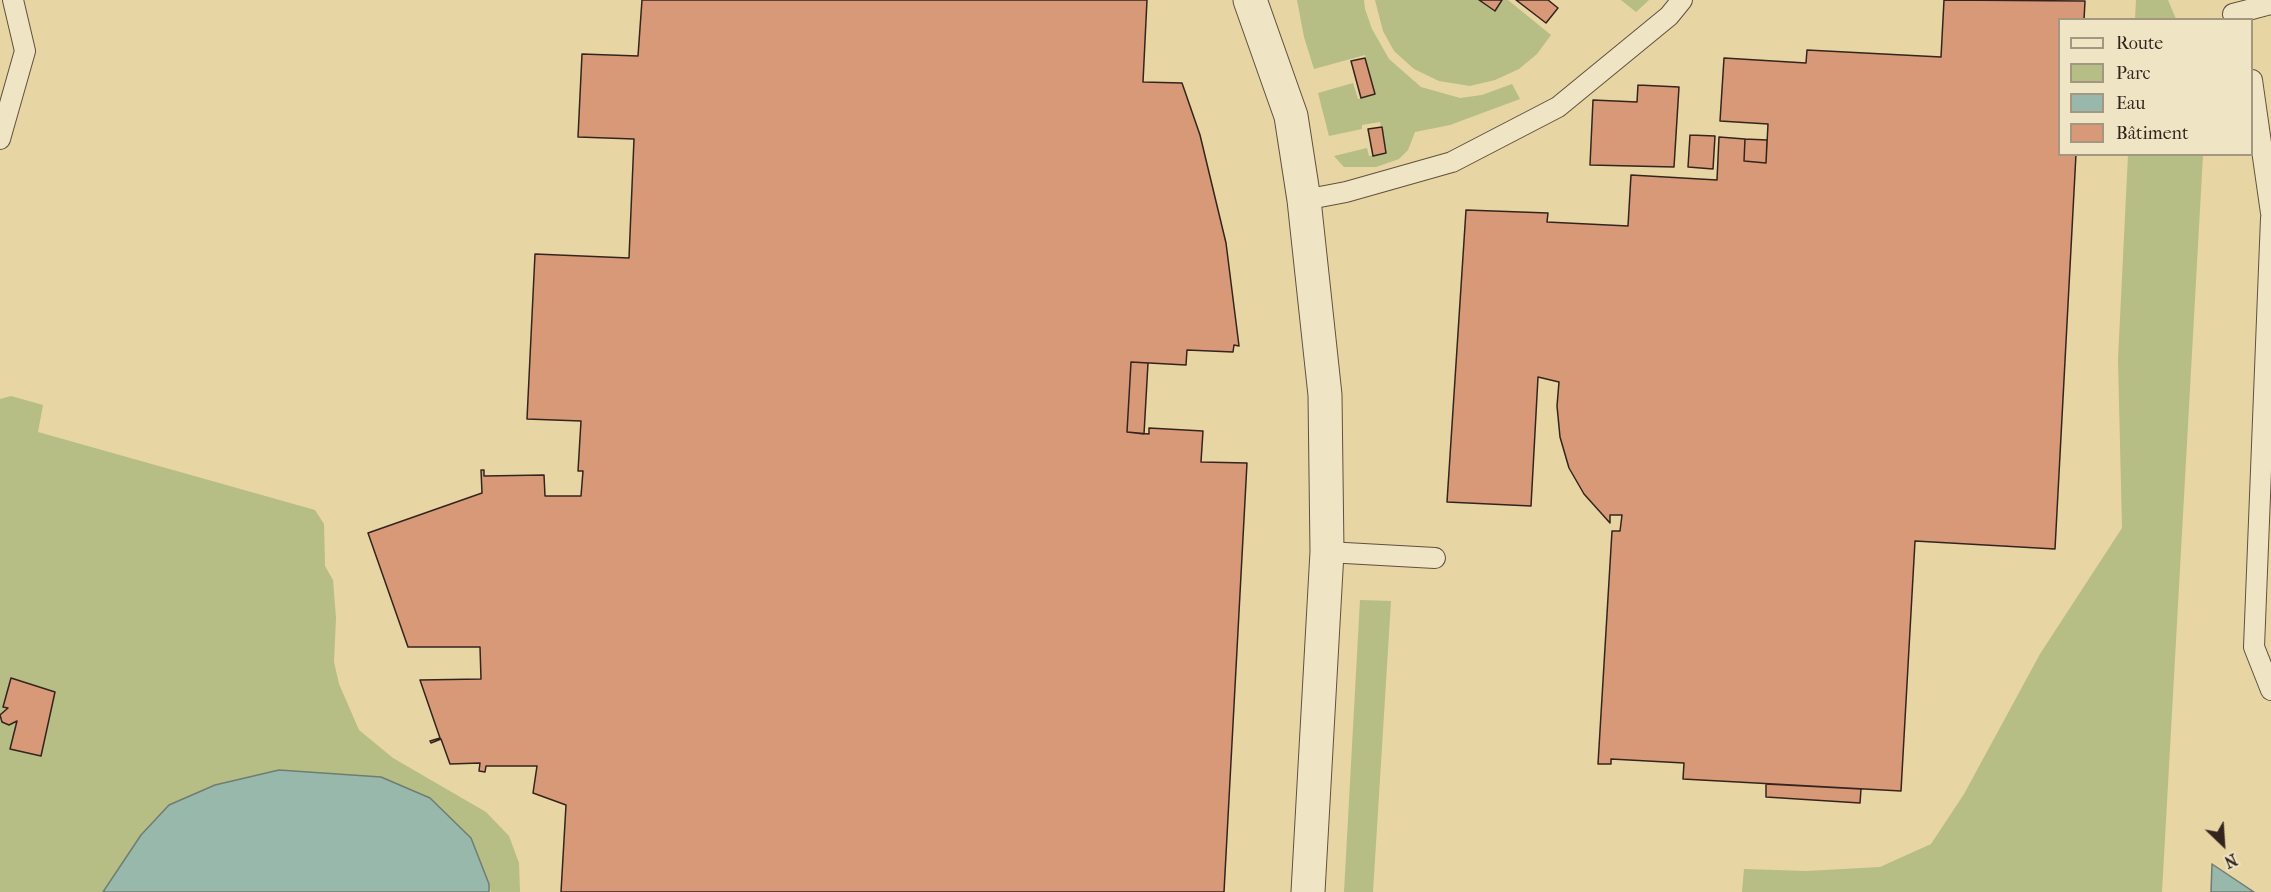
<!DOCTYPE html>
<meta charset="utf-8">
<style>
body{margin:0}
#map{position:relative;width:2271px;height:892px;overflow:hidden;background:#e7d5a3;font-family:"IM FELL French Canon",serif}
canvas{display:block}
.legend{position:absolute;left:2058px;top:18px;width:195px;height:138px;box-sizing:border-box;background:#efe4c3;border:2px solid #a49781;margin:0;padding:8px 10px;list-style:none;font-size:18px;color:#34241e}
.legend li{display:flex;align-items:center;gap:12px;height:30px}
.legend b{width:30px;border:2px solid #a49781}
.north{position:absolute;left:2193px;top:814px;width:60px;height:60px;-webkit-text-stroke:4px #efe4c3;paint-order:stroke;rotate:155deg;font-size:16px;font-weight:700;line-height:24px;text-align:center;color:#34241e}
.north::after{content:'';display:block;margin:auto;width:21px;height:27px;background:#34241e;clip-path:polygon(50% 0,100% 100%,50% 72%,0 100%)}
</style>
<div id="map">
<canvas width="2271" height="892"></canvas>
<ul class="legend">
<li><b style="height:8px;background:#efe4c3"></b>Route</li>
<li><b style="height:16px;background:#b6bd85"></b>Parc</li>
<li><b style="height:16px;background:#97b8ab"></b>Eau</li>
<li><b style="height:16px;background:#d89979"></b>Bâtiment</li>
</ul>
<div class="north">N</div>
</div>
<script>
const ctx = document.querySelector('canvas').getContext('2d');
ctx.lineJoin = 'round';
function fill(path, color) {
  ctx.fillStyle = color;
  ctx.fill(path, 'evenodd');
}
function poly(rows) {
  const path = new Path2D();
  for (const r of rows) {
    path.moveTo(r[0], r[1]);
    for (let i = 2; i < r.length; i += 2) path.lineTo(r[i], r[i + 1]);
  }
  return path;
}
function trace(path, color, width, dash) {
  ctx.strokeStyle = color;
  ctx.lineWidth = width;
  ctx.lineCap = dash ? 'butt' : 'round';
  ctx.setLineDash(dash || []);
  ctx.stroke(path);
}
const green = poly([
 [1297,0,1364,0,1365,9,1372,29,1389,59,1421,87,1460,98,1482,95,1512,84,1520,99,1450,125,1415,132,1408,150,1399,159,1376,167,1344,167,1334,156,1367,148,1369,156,1386,153,1380,122,1362,125,1362,129,1329,136,1318,93,1353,83,1358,99,1374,94,1365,55,1314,69,1304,37],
 [1375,0,1479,0,1494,11,1502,0,1508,0,1551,35,1537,54,1519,69,1495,80,1470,86,1439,81,1414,69,1394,51,1383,31],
 [1621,0,1649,0,1636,12],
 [2136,0,2168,0,2176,19,2135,19],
 [2128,155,2203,155,2162,892,1742,892,1744,869,1806,871,1880,867,1931,844,1964,794,2040,654,2122,528,2118,359],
 [11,396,43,405,38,432,315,510,324,524,325,566,333,580,336,618,334,662,339,684,359,730,393,758,486,812,509,836,519,863,520,892,491,892,471,838,141,835,103,892,0,892,0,399],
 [1360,600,1391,601,1373,892,1344,892]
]);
const water = poly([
 [279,770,381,777,430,798,471,838,489,884,489,892,103,892,141,835,169,805,215,785,279,770],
 [2212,864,2254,892,2211,892,2212,864]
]);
const building = poly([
 [642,0,1147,0,1143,82,1182,83,1200,135,1226,243,1239,346,1234,345,1233,352,1187,350,1186,365,1131,362,1127,432,1149,434,1149,428,1203,431,1201,462,1247,463,1224,892,561,892,566,805,533,793,537,766,486,766,485,772,479,771,480,763,450,764,441,739,431,743,430,741,440,738,420,680,481,679,480,647,408,647,368,533,482,493,481,470,484,470,484,476,544,475,545,496,581,496,583,471,578,471,581,421,527,419,535,254,629,258,634,139,578,137,582,54,638,56,642,0],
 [1479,0,1502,0,1495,11,1479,0],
 [1516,0,1548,0,1558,8,1546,23,1516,0],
 [1944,0,2085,1,2084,20,2060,20,2060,154,2076,154,2055,549,1915,541,1901,791,1683,779,1684,763,1611,759,1611,764,1598,764,1612,531,1620,531,1622,515,1610,515,1610,523,1584,494,1569,468,1560,437,1557,406,1559,382,1538,377,1531,506,1447,502,1466,210,1548,213,1547,222,1628,226,1631,175,1717,180,1719,137,1745,139,1744,161,1766,163,1768,124,1720,121,1724,58,1806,63,1807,50,1941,57,1944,0],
 [1365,58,1375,94,1361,98,1351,61,1365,58],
 [1638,85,1679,87,1674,167,1590,165,1593,100,1637,102,1638,85],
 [1382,127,1386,153,1373,156,1368,129,1382,127],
 [1690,135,1715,136,1713,169,1688,167,1690,135],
 [1745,139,1767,140,1766,163,1744,161,1745,139],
 [1131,362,1148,363,1144,434,1127,432,1131,362],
 [11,678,55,692,41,756,10,749,17,721,9,725,2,722,0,715,8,708,3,707,11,678],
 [1766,784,1861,789,1860,803,1766,797,1766,784]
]);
const service = poly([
 [2233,14,2271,4],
 [2252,80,2271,213],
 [0,139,25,51,13,0],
 [1304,200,1346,192,1452,162,1558,107,1669,16,1682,0],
 [2271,218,2254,647,2271,690],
 [1327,552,1435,558]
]);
const minor = poly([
 [1250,0,1291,116,1304,200,1325,395,1327,552,1308,892]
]);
fill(green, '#b6bd85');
fill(water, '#97b8ab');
trace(water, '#6f7d73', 1.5);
fill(building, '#d89979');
trace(building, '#34241e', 1.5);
trace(service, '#61503f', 22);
trace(minor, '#61503f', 35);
trace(service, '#efe4c3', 20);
trace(minor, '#efe4c3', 33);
</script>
